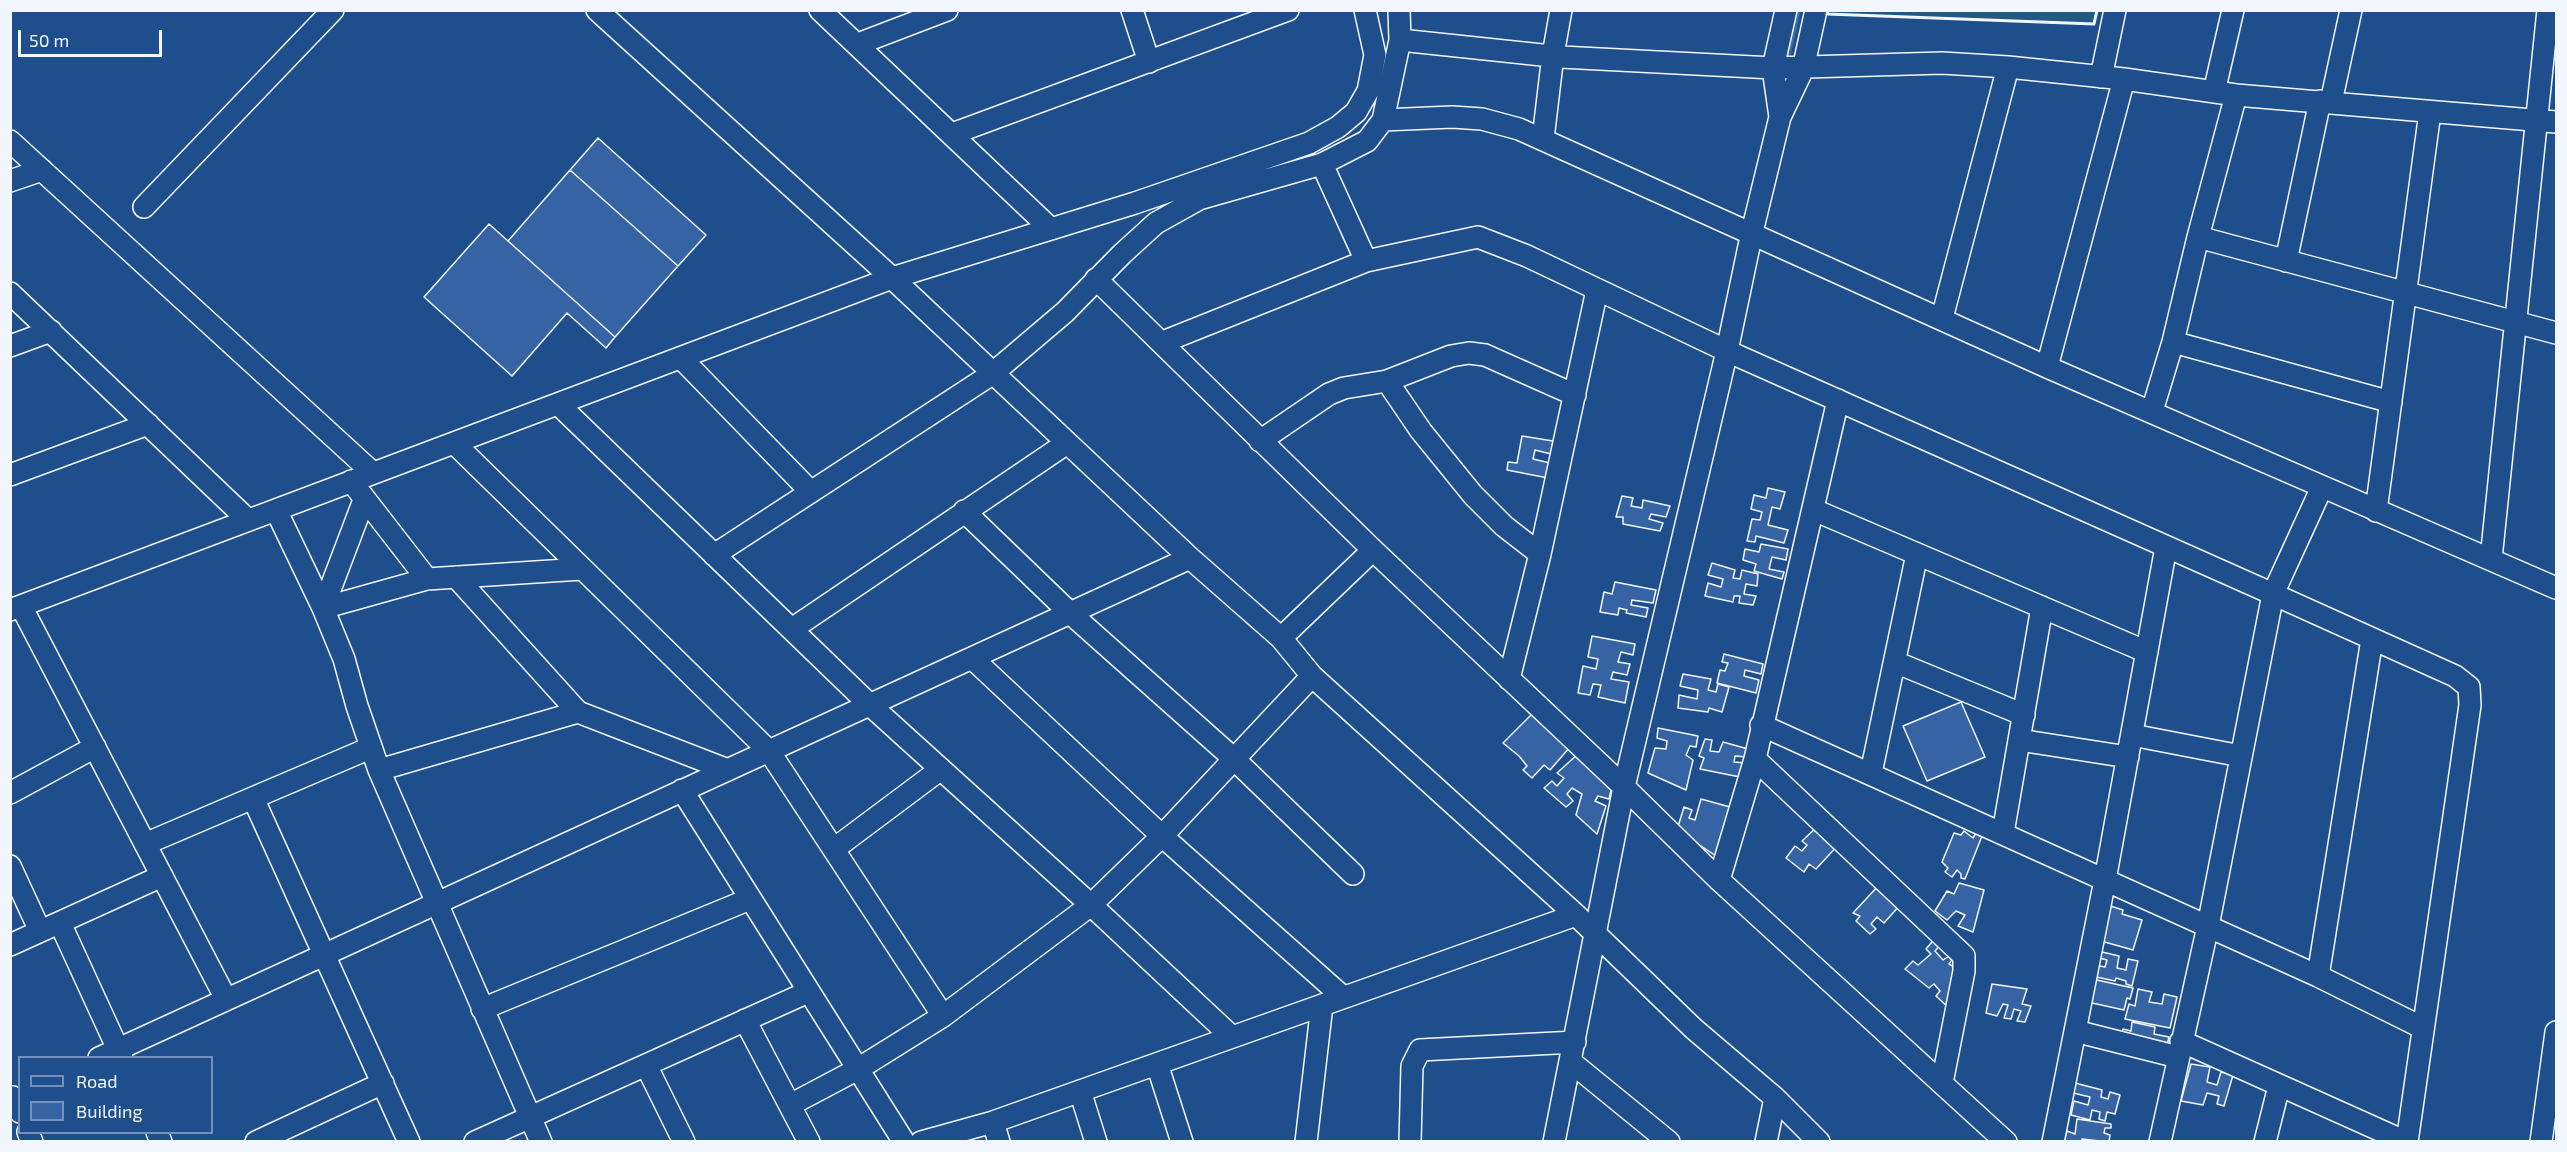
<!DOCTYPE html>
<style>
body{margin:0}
#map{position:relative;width:2567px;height:1152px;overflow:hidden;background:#1f4e8c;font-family:"Exo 2",sans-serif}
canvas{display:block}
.frame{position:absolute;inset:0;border:12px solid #f2f6ff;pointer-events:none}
.legend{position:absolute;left:18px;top:1056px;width:195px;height:78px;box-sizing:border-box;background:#1f4e8c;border:2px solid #7391ba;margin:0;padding:8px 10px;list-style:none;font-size:18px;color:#f2f6ff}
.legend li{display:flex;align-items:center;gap:12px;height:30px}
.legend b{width:30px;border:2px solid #7391ba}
.scale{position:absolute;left:18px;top:30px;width:144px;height:27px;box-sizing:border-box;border:3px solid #f2f6ff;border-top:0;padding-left:8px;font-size:18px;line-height:21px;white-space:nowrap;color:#f2f6ff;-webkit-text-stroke:4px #1f4e8c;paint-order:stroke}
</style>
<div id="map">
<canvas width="2567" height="1152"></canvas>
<div class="frame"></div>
<ul class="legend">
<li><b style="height:8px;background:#1f4e8c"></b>Road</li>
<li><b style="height:16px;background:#3563a3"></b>Building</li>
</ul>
<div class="scale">50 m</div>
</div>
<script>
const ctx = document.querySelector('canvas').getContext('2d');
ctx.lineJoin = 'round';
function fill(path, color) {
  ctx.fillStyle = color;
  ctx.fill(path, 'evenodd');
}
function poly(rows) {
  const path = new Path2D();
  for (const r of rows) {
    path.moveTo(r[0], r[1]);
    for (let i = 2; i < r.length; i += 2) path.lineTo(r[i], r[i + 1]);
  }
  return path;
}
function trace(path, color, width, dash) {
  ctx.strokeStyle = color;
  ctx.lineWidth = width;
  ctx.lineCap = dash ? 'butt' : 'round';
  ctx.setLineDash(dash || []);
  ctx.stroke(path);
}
const green = poly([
 [1828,11,2097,10,2097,11,2094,24,1827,14,1828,11]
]);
const stream = poly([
 [1786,62,1798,10]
]);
const building = poly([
 [598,138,706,235,678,266,570,170,598,138],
 [570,170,678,266,615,337,508,241,570,170],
 [489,224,615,337,606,348,567,313,512,376,424,297,489,224],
 [1522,436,1553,441,1551,454,1535,450,1533,459,1550,463,1548,478,1507,470,1508,462,1517,463,1522,436],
 [1768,488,1785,492,1780,509,1772,507,1768,525,1788,530,1784,543,1756,536,1755,542,1747,541,1752,519,1760,520,1762,512,1751,509,1754,495,1766,498,1768,488],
 [1622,496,1633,498,1631,506,1642,508,1643,500,1670,506,1666,517,1651,514,1649,519,1663,523,1660,531,1623,524,1623,517,1616,517,1622,496],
 [1761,544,1788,549,1786,560,1772,557,1769,569,1784,572,1782,579,1754,571,1756,564,1743,560,1745,549,1759,552,1761,544],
 [1712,563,1735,570,1733,578,1740,579,1742,570,1758,574,1757,586,1746,584,1744,594,1756,596,1753,605,1739,603,1740,596,1734,596,1733,602,1705,596,1708,583,1721,587,1723,579,1708,575,1712,563],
 [1615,582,1656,590,1653,603,1632,600,1631,605,1648,608,1646,617,1626,613,1627,610,1619,608,1618,615,1600,612,1604,592,1612,594,1615,582],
 [1592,636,1635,644,1633,655,1621,652,1618,662,1630,664,1627,675,1613,672,1611,679,1629,682,1625,703,1598,697,1601,685,1593,684,1590,695,1578,693,1583,666,1596,669,1598,659,1588,657,1592,636],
 [1724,654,1763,664,1761,674,1745,670,1744,676,1759,680,1756,693,1717,683,1720,670,1725,671,1728,663,1722,662,1724,654],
 [1683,674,1711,679,1708,690,1716,692,1718,684,1729,687,1722,712,1709,708,1708,712,1678,708,1679,695,1697,699,1698,690,1680,686,1683,674],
 [1961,702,1985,757,1927,781,1903,726,1961,702],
 [1533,713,1570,747,1550,770,1544,765,1532,778,1523,770,1527,766,1519,756,1503,743,1533,713],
 [1658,728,1698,736,1696,747,1690,746,1686,755,1693,760,1686,790,1648,773,1655,748,1666,749,1667,741,1657,738,1658,728],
 [1705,739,1712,740,1710,751,1719,752,1723,742,1748,749,1747,757,1735,756,1734,762,1745,763,1740,777,1700,769,1704,758,1699,756,1705,739],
 [1579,753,1612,786,1609,799,1598,796,1595,801,1606,806,1597,834,1576,815,1582,794,1572,788,1567,794,1573,801,1566,807,1544,788,1552,781,1557,786,1564,778,1557,773,1579,753],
 [1701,799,1730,807,1716,856,1677,830,1684,807,1692,810,1689,818,1695,820,1701,799],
 [1820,824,1840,843,1816,869,1809,864,1804,872,1786,858,1795,846,1802,851,1807,845,1802,841,1820,824],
 [1964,831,1973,838,1976,833,1982,836,1965,879,1961,878,1961,874,1957,870,1952,877,1945,872,1948,868,1942,862,1954,833,1961,835,1964,831],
 [1959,883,1984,890,1973,932,1958,926,1965,915,1956,911,1947,920,1935,911,1947,891,1954,894,1959,883],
 [1880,884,1901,904,1884,923,1877,917,1871,924,1876,929,1870,934,1856,921,1860,916,1853,913,1880,884],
 [2104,904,2123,910,2122,914,2142,920,2133,950,2094,939,2104,904],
 [1937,936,1943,942,1935,951,1943,960,1949,956,1952,960,1949,964,1954,967,1961,963,1951,1010,1936,996,1940,991,1934,984,1929,988,1905,969,1913,961,1918,965,1931,954,1926,949,1937,936],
 [2094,950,2119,956,2117,968,2126,970,2128,959,2138,961,2132,986,2126,984,2126,981,2116,978,2115,981,2087,975,2090,964,2105,967,2107,960,2092,956,2094,950],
 [2088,978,2133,988,2130,999,2127,998,2124,1010,2083,1001,2088,978],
 [1992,984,2027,989,2022,1004,2031,1006,2025,1022,2017,1021,2021,1011,2014,1009,2011,1019,2004,1018,2008,1005,2003,1004,1997,1016,1986,1013,1992,984],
 [2138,989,2152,992,2149,1002,2162,1004,2164,994,2177,997,2170,1028,2125,1019,2129,1004,2135,1006,2138,989],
 [2132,1022,2155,1027,2154,1034,2169,1037,2166,1050,2120,1040,2123,1029,2131,1031,2132,1022],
 [2191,1064,2210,1067,2207,1082,2217,1085,2221,1072,2233,1075,2224,1106,2217,1104,2219,1096,2207,1093,2203,1105,2181,1101,2191,1064],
 [2075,1083,2102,1090,2101,1097,2108,1099,2110,1092,2120,1095,2115,1114,2107,1112,2105,1121,2099,1119,2100,1112,2092,1110,2090,1120,2071,1115,2074,1101,2088,1105,2090,1097,2073,1093,2075,1083],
 [2077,1119,2111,1124,2111,1128,2105,1128,2104,1133,2110,1135,2109,1142,2082,1139,2082,1142,2064,1141,2067,1131,2075,1134,2077,1119]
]);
const minor = poly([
 [597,10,892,278,1190,558,1281,638,1312,676,1576,915,1694,1029,1775,1098,1819,1142],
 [820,10,1051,229],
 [1132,10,1149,62],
 [1400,40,1561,57,1773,68,1942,63,2008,67,2124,79,2236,95,2556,122],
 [858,44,947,10],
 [2101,77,2115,10],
 [2214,92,2233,10],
 [2331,102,2351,10],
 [1780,117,1773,68,1786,10],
 [1383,120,1452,117,1482,119,1519,129,2047,367,2556,588],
 [952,134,1288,10],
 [1543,139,1553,55,1561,10],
 [10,141,373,473],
 [1322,164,1366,261,1478,237,1527,256,1727,351,2273,594,2455,676,2469,687,2470,705,2407,1142],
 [10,181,42,170],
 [144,207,333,10],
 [2198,237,2556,333],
 [2286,261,2320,101],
 [1096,279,1373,550,1624,787,1719,880,2006,1142],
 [10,293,248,520],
 [1942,318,2008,67],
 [1163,342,1366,261],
 [2173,342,2391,402],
 [10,346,51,331],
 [681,358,811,492],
 [2047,367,2124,79],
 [1387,381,1451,356,1469,353,1485,355,1575,395],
 [558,404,870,705,1091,905,1232,1037],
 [2152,411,2173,342,2198,237,2236,95],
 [1260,441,1329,394,1344,388,1387,381,1421,431,1473,495,1504,526,1540,554],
 [454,443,769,751,943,1016],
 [10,475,148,424],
 [351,481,427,579],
 [276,510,323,608,344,659,357,706,379,770,541,1142],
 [1814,510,2147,652],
 [964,511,1070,613,1233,758,1353,874],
 [2376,511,2430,112],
 [714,555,992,374,1065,312,1122,254,1156,223,1199,199,1322,164,1367,141,1383,120,1400,40,1399,10],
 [2491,559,2548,10],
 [456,577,578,712,728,770],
 [21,606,226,999],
 [323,608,427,579,582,569],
 [323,608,364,500],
 [10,610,892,278,1135,203,1309,143,1338,127,1356,112,1368,91,1375,55,1365,10],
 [792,629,1067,443],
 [1281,638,1373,550],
 [972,658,1162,836,1343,997],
 [1895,662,2024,715],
 [1509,679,1540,554,1597,290],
 [1761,725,2318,976,2423,1028],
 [2132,735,2241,756],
 [2019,740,2128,757],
 [1755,759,1964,956,1964,971,1942,1083],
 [379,770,578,712],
 [1871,773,1917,554],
 [682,790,904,1142],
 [10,793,95,747],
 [253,798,409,1142],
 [2003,833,2042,607],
 [145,844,370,748],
 [834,849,941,769],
 [10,866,40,931],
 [1719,880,1755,759,1838,400],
 [60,923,122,1058],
 [10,945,162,876],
 [2318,976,2372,639],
 [482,1009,750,899],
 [745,1020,809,1142],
 [2075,1031,2178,1057],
 [2181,1041,2406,1142],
 [99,1058,1190,558],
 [1571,1062,1669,1142],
 [1157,1064,1182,1142],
 [646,1065,684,1142],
 [1080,1091,1096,1142],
 [13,1097,20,1112],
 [790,1105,858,1069,943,1016,1091,905,1162,836,1312,676],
 [993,1122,999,1142],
 [28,1132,32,1142],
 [157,1132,161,1142],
 [256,1142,383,1083],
 [475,1142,808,992],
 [921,1142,993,1122,1576,915],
 [1306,1142,1322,1005],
 [1410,1142,1412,1066,1420,1050,1575,1042],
 [1554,1142,1624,787,1727,351,1752,232,1780,117,1803,69,1816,10],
 [1766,1142,1775,1098],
 [2053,1142,2105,880,2166,547],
 [2160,1142,2208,926,2273,594,2322,487],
 [2265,1142,2279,1086],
 [2541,1142,2556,1032]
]);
const wall = poly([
 [1828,10,1827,14,2094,24,2097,10]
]);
fill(green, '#245a82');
trace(green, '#a8bbd7', 1.5);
trace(stream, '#3b69a3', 6);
fill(building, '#3563a3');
trace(building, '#f2f6ff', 1.5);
trace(minor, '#f2f6ff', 24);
trace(minor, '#1f4e8c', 21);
trace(wall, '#f2f6ff', 3);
</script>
